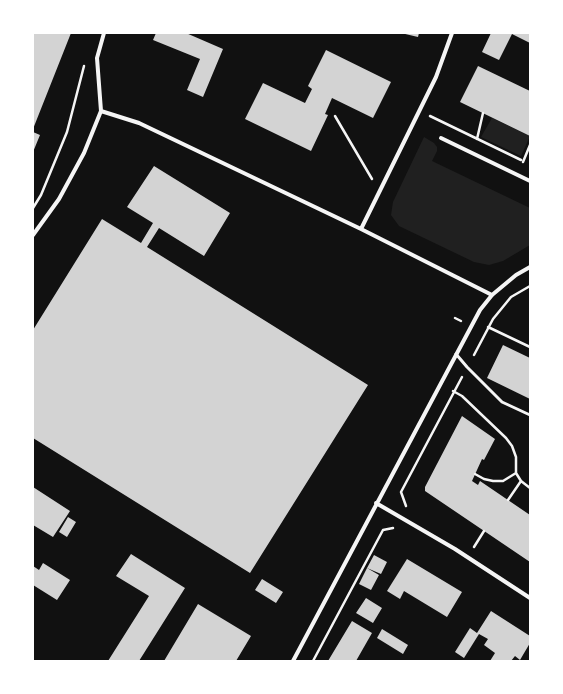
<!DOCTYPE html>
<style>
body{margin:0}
#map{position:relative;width:563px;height:694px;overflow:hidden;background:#111;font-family:Rubik,sans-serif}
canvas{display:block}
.frame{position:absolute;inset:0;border:34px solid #fff;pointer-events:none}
</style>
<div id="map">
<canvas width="563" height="694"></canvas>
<div class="frame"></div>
</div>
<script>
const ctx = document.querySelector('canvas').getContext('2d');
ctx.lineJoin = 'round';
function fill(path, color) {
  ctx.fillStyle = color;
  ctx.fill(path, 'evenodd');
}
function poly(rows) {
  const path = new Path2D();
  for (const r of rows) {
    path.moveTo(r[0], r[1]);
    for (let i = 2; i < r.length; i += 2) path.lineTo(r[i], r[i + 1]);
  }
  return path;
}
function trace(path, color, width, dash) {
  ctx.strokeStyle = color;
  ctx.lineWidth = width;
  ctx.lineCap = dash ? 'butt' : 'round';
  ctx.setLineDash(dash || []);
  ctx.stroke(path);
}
const green = poly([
 [492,118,530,136,521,156,481,137],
 [424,137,434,143,437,147,437,151,432,161,530,208,530,245,503,261,489,265,474,262,399,226,391,215,393,202]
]);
const building = poly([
 [34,33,71,33,33,129,33,36],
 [156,33,186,33,223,49,203,97,187,90,200,59,153,40],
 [401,33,419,33,418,37],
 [491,33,530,33,530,43,512,34,499,60,482,52],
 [326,50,391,82,373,118,332,98,325,114,328,115,311,151,245,119,263,83,305,103,312,89,308,86],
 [478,66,530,91,530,136,460,102],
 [33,132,40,135,33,152],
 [154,166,230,213,204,256,159,228,147,247,368,385,250,573,33,438,33,330,102,219,141,243,153,223,127,207],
 [503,345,530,358,530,399,487,378],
 [462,416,495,439,484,460,482,459,472,481,478,485,480,481,530,515,530,562,425,491,425,487],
 [33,487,70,511,53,537,33,525],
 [68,517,76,522,67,537,59,532],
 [131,554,185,588,139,661,108,661,149,596,116,576],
 [374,555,387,562,381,574,367,568],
 [407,559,462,592,447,617,404,591,400,599,387,591],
 [43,563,70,580,57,600,33,585,33,566,39,570],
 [367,568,379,575,371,590,359,584],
 [262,579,283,592,276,603,255,590],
 [366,598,382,608,373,623,356,613],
 [198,604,251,636,236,661,164,661],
 [491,611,530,636,530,643,520,660,515,656,511,661,490,661,495,653,484,645,488,639,479,634,464,658,455,652,470,628,477,633],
 [352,621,372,633,356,661,328,661],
 [382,629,408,645,403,654,377,638]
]);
const path = poly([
 [335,116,372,179],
 [430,116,521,160],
 [477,139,483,113],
 [523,162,530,145],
 [33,208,41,195,67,132,84,66],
 [455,318,461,321],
 [488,327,530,347],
 [474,355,493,319,511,297,530,286],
 [453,391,462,396,506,438,512,446,516,457,516,473,521,481,530,488],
 [475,474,484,479,493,481,503,481,516,473],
 [508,500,521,481],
 [406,506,401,492,462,377],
 [474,547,484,531],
 [313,661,383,530,393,528]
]);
const service = poly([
 [456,354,467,367,502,402,530,415]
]);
const minor = poly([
 [101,111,139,123,361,229,492,295],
 [441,138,530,181],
 [361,229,436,77,452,33],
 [33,235,59,199,84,153,101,111,97,58,104,33],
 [376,503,455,549,530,598],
 [293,661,480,310,492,295,516,275,530,267]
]);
fill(green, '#202020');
fill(building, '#d3d3d3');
trace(path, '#f5f5f5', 2.5);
trace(service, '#f5f5f5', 3);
trace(minor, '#f5f5f5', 4);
</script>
